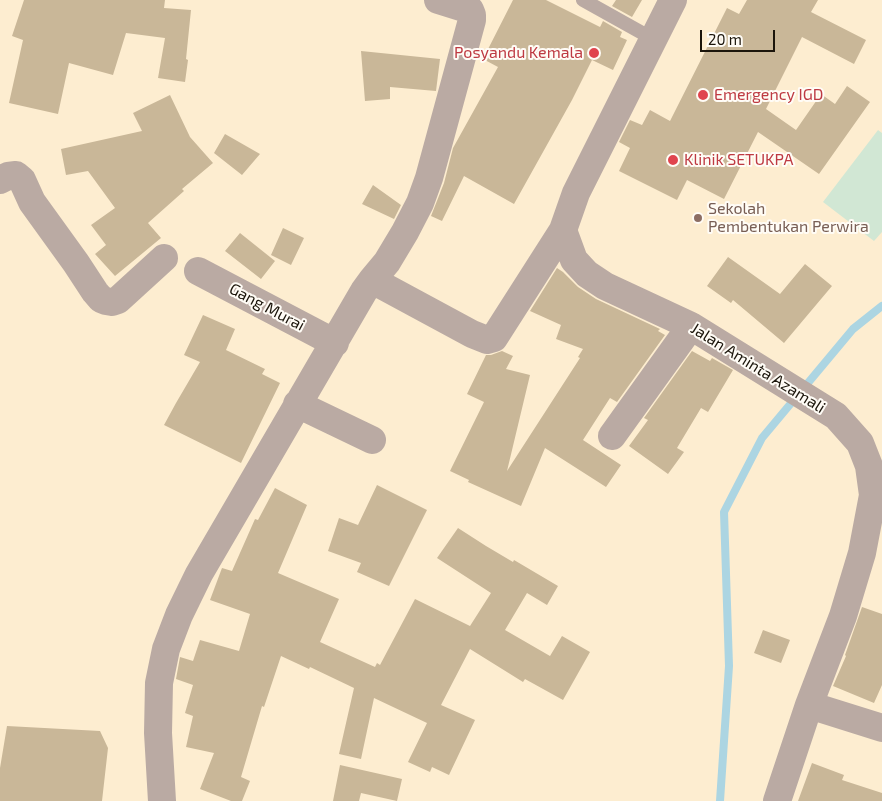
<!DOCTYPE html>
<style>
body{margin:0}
#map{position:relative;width:882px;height:801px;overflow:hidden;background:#fdedd0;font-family:"Exo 2",sans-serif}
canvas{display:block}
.scale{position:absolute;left:700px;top:30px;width:75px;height:22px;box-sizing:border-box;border:2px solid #1b150b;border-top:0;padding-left:6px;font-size:15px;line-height:18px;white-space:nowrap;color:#1b150b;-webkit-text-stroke:4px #fffcf6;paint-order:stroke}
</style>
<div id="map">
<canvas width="882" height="801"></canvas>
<div class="scale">20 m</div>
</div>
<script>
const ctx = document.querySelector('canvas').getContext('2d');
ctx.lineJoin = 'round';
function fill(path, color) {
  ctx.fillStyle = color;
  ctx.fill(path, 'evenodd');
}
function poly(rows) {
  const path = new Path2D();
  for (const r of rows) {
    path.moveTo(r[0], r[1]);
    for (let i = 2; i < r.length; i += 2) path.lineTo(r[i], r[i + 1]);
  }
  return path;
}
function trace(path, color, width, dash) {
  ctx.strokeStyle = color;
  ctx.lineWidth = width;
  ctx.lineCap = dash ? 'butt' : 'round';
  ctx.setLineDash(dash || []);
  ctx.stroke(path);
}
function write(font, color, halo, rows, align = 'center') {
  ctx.font = font + ' "Exo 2",sans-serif';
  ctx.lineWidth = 4;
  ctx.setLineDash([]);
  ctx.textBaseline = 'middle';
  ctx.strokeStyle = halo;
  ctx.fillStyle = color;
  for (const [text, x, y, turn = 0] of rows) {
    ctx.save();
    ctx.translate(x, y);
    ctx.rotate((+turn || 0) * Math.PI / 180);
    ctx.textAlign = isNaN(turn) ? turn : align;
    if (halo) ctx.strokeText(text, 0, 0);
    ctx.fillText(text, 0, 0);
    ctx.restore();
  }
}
const green = poly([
 [878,130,882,133,882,232,874,241,823,202]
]);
const stream = poly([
 [720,801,729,666,724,512,762,438,853,329,882,306]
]);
const building = poly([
 [24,0,165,0,164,8,191,10,186,59,188,60,185,82,158,78,165,38,126,33,113,75,69,63,58,114,9,103,23,40,12,36],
 [513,0,546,0,600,27,603,21,622,32,620,37,627,40,613,70,592,60,572,100,514,204,464,176,442,221,431,216,444,183,453,148,498,67,483,59],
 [616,0,642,0,632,17,612,6],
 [747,0,818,0,811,12,866,40,854,64,802,37,766,109,796,130,821,94,835,104,847,86,870,102,819,174,758,132,724,199,687,180,677,200,619,171,630,148,619,142,630,120,642,125,650,110,670,121,727,8,739,14],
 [361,51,440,59,436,91,390,87,390,99,365,101],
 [170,95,190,137,213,163,182,189,184,191,148,223,161,238,115,276,95,254,106,245,91,225,115,208,88,171,66,175,61,149,142,131,133,113],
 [225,134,260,154,242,175,214,153],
 [373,185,401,205,394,219,362,204],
 [283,228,304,238,291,265,271,255],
 [240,233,275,261,261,279,225,251],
 [728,257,780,294,805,264,832,286,784,343,733,300,731,303,707,286],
 [557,268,563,272,578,287,596,299,660,329,658,331,665,335,617,402,610,398,583,440,621,465,606,487,545,448,521,506,468,482,469,480,450,471,484,402,467,394,486,355,491,355,502,351,513,356,506,369,530,375,507,471,580,358,578,357,583,349,556,339,561,325,530,311],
 [203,315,235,329,226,350,265,369,262,374,280,383,241,463,164,425,176,403,200,362,184,355],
 [692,351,710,361,712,358,733,370,708,412,701,408,677,448,684,452,668,474,629,446,648,420,644,418],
 [377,485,427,510,389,586,357,572,361,563,328,551,339,518,358,525],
 [275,488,307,505,278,573,339,599,320,642,375,667,377,663,380,665,415,599,470,626,491,593,437,558,458,528,486,546,513,562,514,560,558,586,547,605,527,593,505,630,550,656,562,636,590,652,563,700,525,679,523,682,470,649,441,705,475,720,449,775,432,767,430,772,408,762,427,723,374,698,361,759,339,754,354,688,310,667,309,669,281,656,264,707,262,706,241,777,250,781,242,801,231,801,200,789,214,753,186,747,193,716,185,713,193,685,176,679,180,657,193,661,200,640,239,651,250,614,210,600,222,568,232,571,255,519,258,520],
 [862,607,882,614,882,685,874,703,833,686,846,656,845,655],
 [763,630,790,640,781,663,754,653],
 [7,726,100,731,108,748,102,801,0,801,0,768],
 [812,763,844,775,842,780,882,793,882,801,798,801],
 [340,765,402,779,397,801,361,793,359,801,333,801]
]);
const service = poly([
 [583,0,653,39]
]);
const minor = poly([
 [673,0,576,193,563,230,574,260,587,274,605,286,691,326,836,416,860,443,869,466,873,495,862,553,843,616,809,705,777,801],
 [0,180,8,176,16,175,22,180,32,202,76,263,95,292,101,299,106,301,112,302,118,300,164,258],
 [198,271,335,343],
 [372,280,387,262,405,232,420,203,429,178,472,20,472,15,470,10,438,0],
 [297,404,372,440],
 [612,436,691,326],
 [809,705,882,728],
 [162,801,158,733,159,683,166,649,179,615,199,574,364,291,372,280,472,334,487,340,494,338,563,230]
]);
const markers = [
 [594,53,6,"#e0444e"],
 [703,95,6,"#e0444e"],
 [673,160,6,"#e0444e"],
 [698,218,5,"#8d6e63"]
];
const healthNames = [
 ["Posyandu Kemala",583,53,"right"],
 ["Emergency IGD",714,95],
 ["Klinik SETUKPA",684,160]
];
const educationNames = [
 ["Sekolah",708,209],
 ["Pembentukan Perwira",708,227]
];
const streetNames = [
 ["Gang Murai",267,307,28],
 ["Jalan Aminta Azamali",758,368,32]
];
fill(green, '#d1e7d4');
trace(stream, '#acd5e2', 8);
fill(building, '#c9b798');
trace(service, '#baaaa3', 14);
trace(minor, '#baaaa3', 28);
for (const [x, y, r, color] of markers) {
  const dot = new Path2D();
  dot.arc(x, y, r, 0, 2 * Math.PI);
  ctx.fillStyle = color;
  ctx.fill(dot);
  trace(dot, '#fffcf6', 2);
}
write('16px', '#be3a42', '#fffcf6', healthNames, 'left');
write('16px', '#785e54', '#fffcf6', educationNames, 'left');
write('16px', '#1b150b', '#fffcf6', streetNames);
</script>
